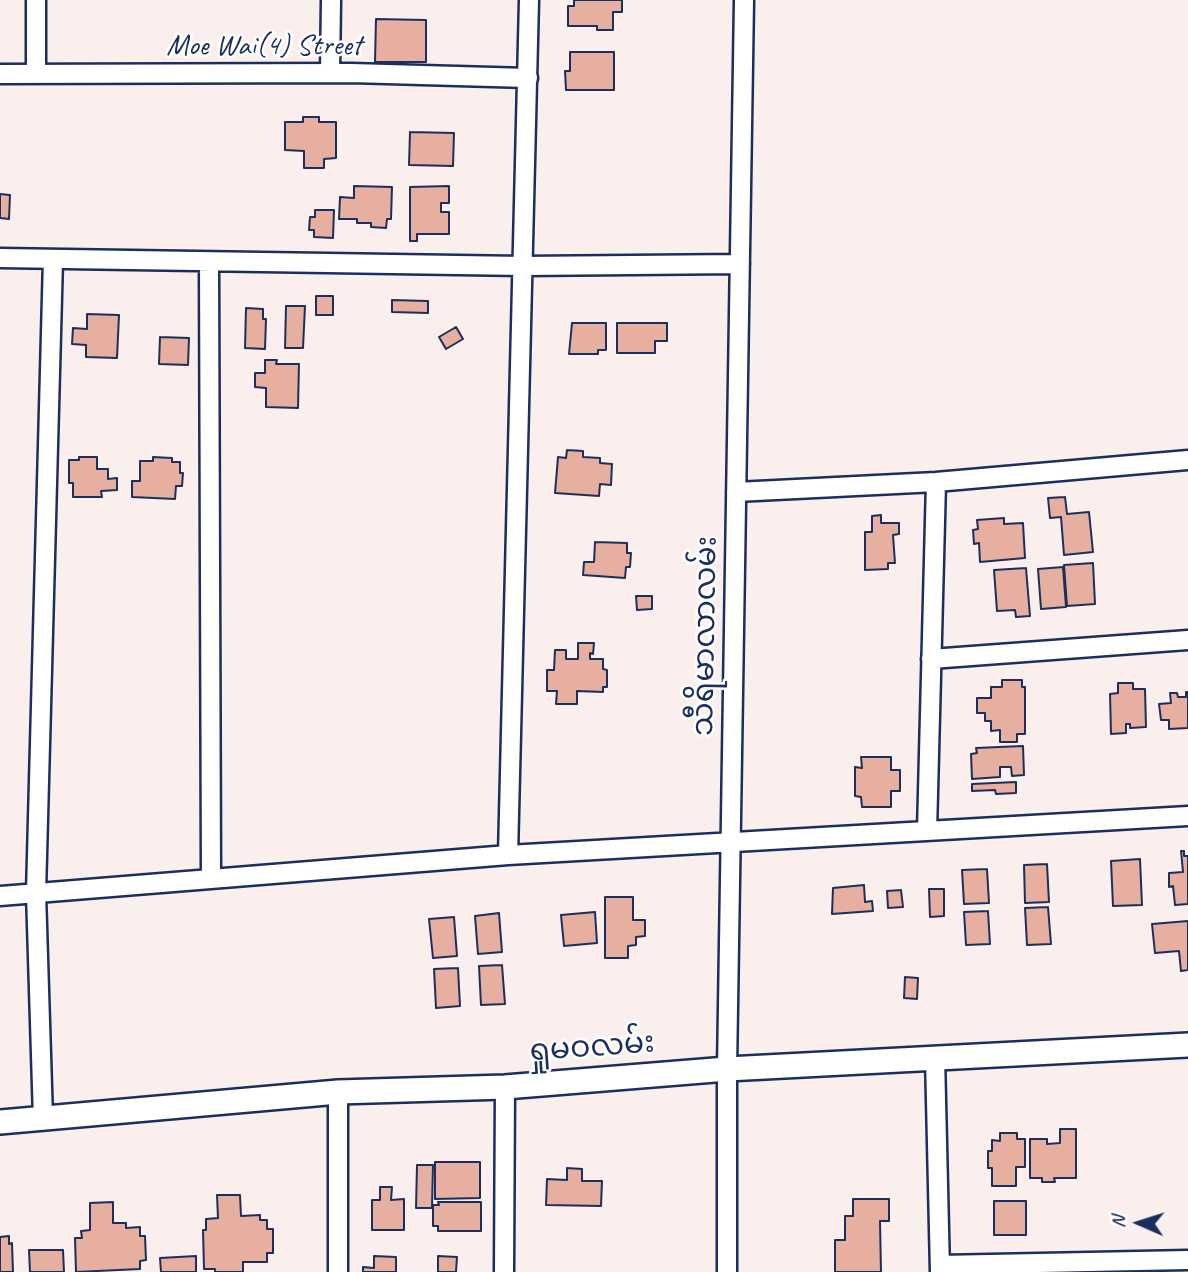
<!DOCTYPE html>
<meta charset="utf-8">
<style>
body{margin:0}
#map{position:relative;width:1188px;height:1272px;overflow:hidden;background:#faefec;font-family:Caveat,sans-serif}
canvas{display:block}
.north{position:absolute;left:1104px;top:1188px;width:70px;height:70px;-webkit-text-stroke:5px #fff;paint-order:stroke;rotate:273deg;font-size:19px;font-weight:700;line-height:28px;text-align:center;color:#1b2f5e}
.north::after{content:'';display:block;margin:auto;width:24px;height:32px;background:#1b2f5e;clip-path:polygon(50% 0,100% 100%,50% 72%,0 100%)}
</style>
<div id="map">
<canvas width="1188" height="1272"></canvas>
<div class="north">N</div>
</div>
<script>
const ctx = document.querySelector('canvas').getContext('2d');
ctx.lineJoin = 'round';
function fill(path, color) {
  ctx.fillStyle = color;
  ctx.fill(path, 'evenodd');
}
function poly(rows) {
  const path = new Path2D();
  for (const r of rows) {
    path.moveTo(r[0], r[1]);
    for (let i = 2; i < r.length; i += 2) path.lineTo(r[i], r[i + 1]);
  }
  return path;
}
function trace(path, color, width, dash) {
  ctx.strokeStyle = color;
  ctx.lineWidth = width;
  ctx.lineCap = dash ? 'butt' : 'round';
  ctx.setLineDash(dash || []);
  ctx.stroke(path);
}
function write(font, color, halo, rows, align = 'center') {
  ctx.font = font + ' Caveat,"Noto Sans Myanmar",sans-serif';
  ctx.lineWidth = 5;
  ctx.setLineDash([]);
  ctx.textBaseline = 'middle';
  ctx.strokeStyle = halo;
  ctx.fillStyle = color;
  for (const [text, x, y, turn = 0] of rows) {
    ctx.save();
    ctx.translate(x, y);
    ctx.rotate((+turn || 0) * Math.PI / 180);
    ctx.textAlign = isNaN(turn) ? turn : align;
    if (halo) ctx.strokeText(text, 0, 0);
    ctx.fillText(text, 0, 0);
    ctx.restore();
  }
}
const building = poly([
 [574,0,622,0,622,12,613,12,613,30,597,30,597,26,568,26,568,6,574,6,574,0],
 [376,19,426,20,426,62,375,62,376,19],
 [570,52,614,52,614,90,566,90,565,71,570,71,570,52],
 [303,117,319,117,319,122,336,122,336,158,324,159,324,168,304,168,304,151,285,150,285,122,303,122,303,117],
 [410,132,454,133,453,166,409,165,410,132],
 [354,186,392,187,391,219,387,219,386,228,371,227,371,223,357,223,357,219,339,219,340,197,354,198,354,186],
 [449,186,449,203,441,203,441,212,449,212,449,234,417,234,417,241,410,241,410,187,449,186],
 [0,194,10,195,9,219,0,218,0,194],
 [315,210,334,210,333,238,314,237,314,230,309,230,310,217,315,217,315,210],
 [316,296,333,296,333,315,316,315,316,296],
 [392,300,428,301,428,313,392,312,392,300],
 [286,306,305,306,303,348,285,348,286,306],
 [246,308,263,309,263,319,266,319,265,349,245,348,246,308],
 [87,314,119,315,117,358,86,357,86,345,72,344,73,328,87,329,87,314],
 [572,323,606,323,606,350,598,350,598,354,569,354,572,323],
 [617,323,667,323,667,341,655,341,655,353,617,353,617,323],
 [456,327,463,339,446,349,439,337,456,327],
 [160,337,189,338,188,365,159,364,160,337],
 [265,360,277,360,276,364,299,364,298,408,266,407,266,388,255,387,255,373,265,373,265,360],
 [567,450,583,451,583,457,600,458,600,463,612,464,611,485,600,484,599,496,555,493,558,457,566,458,567,450],
 [79,457,97,457,97,469,108,469,108,479,117,478,117,490,101,491,102,497,73,497,73,483,69,483,69,460,79,460,79,457],
 [153,457,172,458,172,462,180,462,180,473,183,473,182,486,176,486,175,499,132,497,132,481,140,481,140,461,153,461,153,457],
 [1065,497,1067,514,1089,512,1093,552,1064,555,1061,517,1050,518,1048,498,1065,497],
 [881,515,881,523,899,523,899,534,893,535,895,563,888,563,888,569,865,570,865,532,872,532,872,516,881,515],
 [1004,518,1004,524,1023,523,1025,558,980,562,979,543,974,544,973,530,978,529,977,520,1004,518],
 [595,542,627,543,627,553,631,553,630,567,626,567,625,578,583,575,584,562,594,562,595,542],
 [1093,563,1095,604,1067,606,1064,565,1093,563],
 [1063,567,1066,607,1041,609,1038,569,1063,567],
 [1026,568,1030,616,1016,617,1015,610,997,611,994,570,1026,568],
 [636,596,652,596,652,609,637,610,636,596],
 [578,643,594,643,593,654,590,653,590,659,603,659,603,669,607,670,607,687,603,687,603,692,577,691,577,704,556,704,557,691,547,691,547,670,554,670,555,650,566,650,566,659,578,659,578,643],
 [1002,680,1022,680,1022,687,1025,687,1025,734,1017,734,1017,742,1000,742,1000,730,991,731,991,721,985,721,985,713,977,713,977,698,991,698,991,687,1002,687,1002,680],
 [1118,683,1133,683,1133,689,1145,689,1146,727,1130,728,1130,724,1126,724,1126,733,1111,734,1110,694,1118,693,1118,683],
 [1186,692,1188,692,1188,728,1169,729,1169,720,1161,720,1159,704,1171,703,1170,693,1177,693,1178,697,1186,697,1186,692],
 [1023,746,1024,775,1012,776,1011,767,1000,767,1000,777,972,779,971,754,977,753,976,748,1023,746],
 [861,757,891,757,891,770,900,770,900,791,891,791,891,807,862,807,861,797,855,796,855,767,862,768,861,757],
 [1016,782,1016,793,996,794,995,790,972,791,972,784,1016,782],
 [1181,851,1184,851,1184,856,1188,856,1188,904,1175,905,1173,886,1169,887,1169,873,1183,872,1181,851],
 [1140,859,1142,905,1113,906,1111,861,1140,859],
 [1047,864,1049,902,1025,903,1024,865,1047,864],
 [987,869,989,903,964,904,962,870,987,869],
 [864,885,865,902,872,901,873,911,832,914,833,888,864,885],
 [929,889,944,889,944,916,930,917,929,889],
 [901,890,903,907,888,908,887,891,901,890],
 [605,897,633,897,633,920,645,920,645,936,636,937,636,945,628,946,628,958,605,958,605,897],
 [1048,907,1051,944,1027,945,1025,908,1048,907],
 [988,911,990,944,966,945,964,912,988,911],
 [595,912,597,943,564,946,561,915,595,912],
 [499,913,502,952,478,954,475,916,499,913],
 [454,917,457,956,433,958,429,919,454,917],
 [1188,921,1188,970,1181,971,1179,951,1155,953,1152,924,1188,921],
 [502,965,505,1004,481,1005,479,966,502,965],
 [458,968,460,1006,436,1008,434,969,458,968],
 [905,977,918,978,917,999,904,998,905,977],
 [1060,1129,1076,1129,1076,1178,1054,1178,1055,1182,1042,1182,1042,1178,1030,1178,1030,1139,1047,1139,1047,1144,1060,1143,1060,1129],
 [1000,1133,1017,1133,1017,1139,1025,1139,1025,1167,1016,1167,1016,1186,992,1186,992,1168,988,1168,988,1151,992,1151,992,1140,1000,1141,1000,1133],
 [435,1162,480,1162,480,1198,435,1199,435,1162],
 [417,1165,433,1165,432,1208,416,1208,417,1165],
 [567,1168,582,1169,582,1181,602,1181,601,1206,546,1205,547,1179,567,1180,567,1168],
 [380,1187,392,1187,391,1200,404,1199,404,1230,372,1230,372,1200,380,1200,380,1187],
 [217,1195,240,1195,241,1216,260,1215,260,1220,267,1220,267,1229,273,1229,273,1253,267,1253,267,1262,243,1262,243,1272,215,1272,215,1269,204,1269,203,1230,206,1230,206,1219,218,1218,217,1195],
 [853,1199,889,1199,889,1221,880,1221,881,1272,835,1272,835,1240,845,1240,845,1216,853,1216,853,1199],
 [994,1201,1026,1201,1026,1235,994,1235,994,1201],
 [113,1202,113,1223,126,1223,126,1228,140,1227,140,1236,145,1236,146,1260,140,1261,140,1269,76,1272,75,1238,82,1238,81,1231,90,1230,90,1203,113,1202],
 [438,1202,481,1202,481,1231,438,1231,438,1226,433,1226,433,1205,439,1205,438,1202],
 [9,1236,9,1244,12,1243,13,1272,0,1272,0,1237,9,1236],
 [29,1250,63,1250,64,1272,30,1272,29,1250],
 [196,1256,196,1272,161,1272,160,1258,196,1256],
 [374,1256,396,1257,396,1272,363,1272,363,1267,374,1268,374,1256],
 [438,1256,457,1257,456,1272,438,1272,438,1256]
]);
const minor = poly([
 [330,73,331,0],
 [0,74,351,73,528,78],
 [36,74,36,0],
 [0,258,523,266,740,264],
 [209,262,211,879],
 [736,492,936,482,1188,460],
 [931,659,1188,640],
 [927,831,936,482],
 [508,855,529,0],
 [0,896,508,855,1188,816],
 [935,1057,940,1272],
 [43,1119,36,893,53,259],
 [940,1265,1188,1260],
 [338,1272,338,1092],
 [504,1272,505,1087],
 [727,1272,727,1069,744,0]
]);
const tertiary = poly([
 [0,1122,338,1092,505,1087,727,1069,1188,1045]
]);
const streetNames = [
 ["Moe Wai(4) Street",264,46],
 ["သီရိမာလာလမ်း",706,636,-89],
 ["ရှုမဝလမ်း",591,1048,-4]
];
fill(building, '#e7af9f');
trace(building, '#1b2f5e', 2);
trace(minor, '#1b2f5e', 23);
trace(tertiary, '#1b2f5e', 28);
trace(minor, '#fff', 18);
trace(tertiary, '#fff', 23);
write('30px', '#1b2f5e', '#fff', streetNames);
</script>
